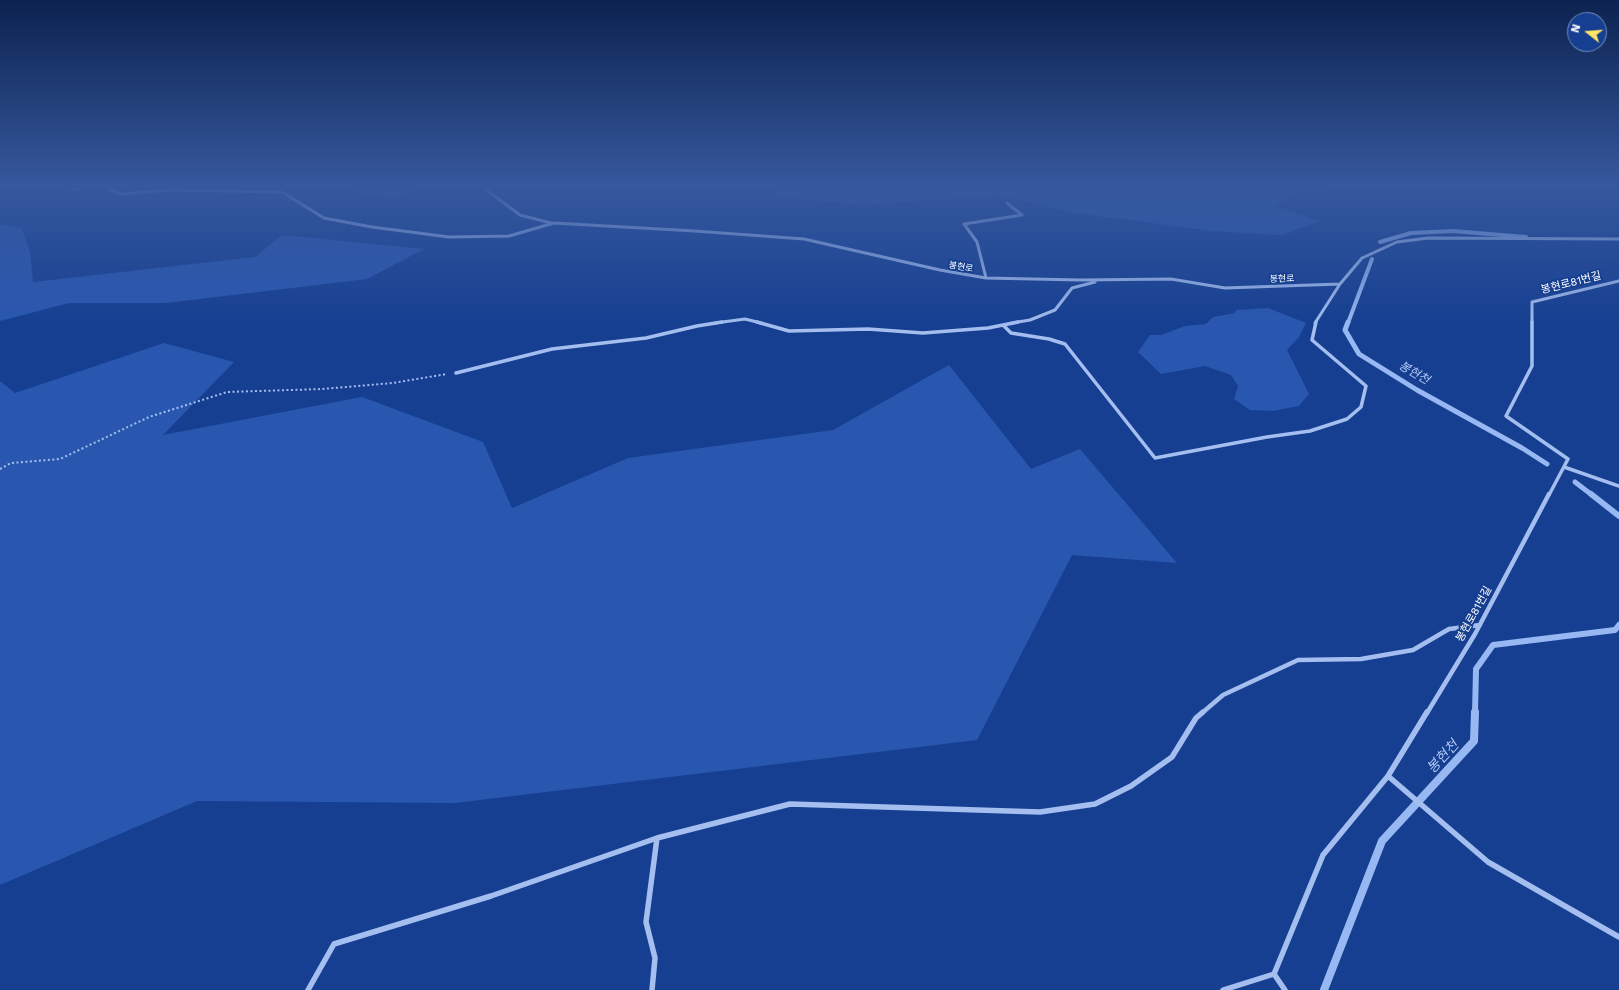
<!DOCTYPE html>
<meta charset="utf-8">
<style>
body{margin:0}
#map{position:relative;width:1619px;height:990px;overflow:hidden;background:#163f91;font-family:"Work Sans",sans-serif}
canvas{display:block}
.north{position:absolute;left:1567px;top:12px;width:40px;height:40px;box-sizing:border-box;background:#163f91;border:1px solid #738cbd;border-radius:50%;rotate:287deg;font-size:11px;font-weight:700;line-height:16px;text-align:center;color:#fff}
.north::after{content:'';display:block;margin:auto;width:14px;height:18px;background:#ffe363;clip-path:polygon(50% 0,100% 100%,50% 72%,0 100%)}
</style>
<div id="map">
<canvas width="1619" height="990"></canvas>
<div class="north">N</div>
</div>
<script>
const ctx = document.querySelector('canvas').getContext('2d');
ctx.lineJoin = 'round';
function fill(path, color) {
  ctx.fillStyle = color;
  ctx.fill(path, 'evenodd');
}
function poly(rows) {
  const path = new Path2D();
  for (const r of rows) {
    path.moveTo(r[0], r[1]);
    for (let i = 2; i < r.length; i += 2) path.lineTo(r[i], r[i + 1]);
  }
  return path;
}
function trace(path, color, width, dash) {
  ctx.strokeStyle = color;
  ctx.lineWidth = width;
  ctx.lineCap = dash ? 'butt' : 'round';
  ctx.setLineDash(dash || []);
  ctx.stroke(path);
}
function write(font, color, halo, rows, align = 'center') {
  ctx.font = font + ' "Work Sans","Noto Sans KR",sans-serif';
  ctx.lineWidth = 3.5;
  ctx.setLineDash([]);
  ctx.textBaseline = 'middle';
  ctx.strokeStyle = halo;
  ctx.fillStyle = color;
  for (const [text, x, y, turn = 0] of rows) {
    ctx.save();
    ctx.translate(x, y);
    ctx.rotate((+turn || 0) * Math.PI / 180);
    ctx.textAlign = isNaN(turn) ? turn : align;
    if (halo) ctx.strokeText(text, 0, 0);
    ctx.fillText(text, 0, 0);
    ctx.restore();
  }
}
const green = poly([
 [352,188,422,188,398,197,358,193],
 [775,188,1321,188,1327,191,1297,190,1276,206,1320,221,1281,235,1212,231,1069,212,1000,195,862,205,777,196],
 [0,224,22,228,30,252,33,282,255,257,282,235,424,249,367,279,166,303,69,303,0,321],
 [1268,308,1306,323,1299,337,1287,350,1309,394,1299,406,1273,411,1250,410,1234,399,1238,386,1231,375,1205,366,1161,374,1138,352,1150,335,1161,335,1185,326,1206,324,1213,317,1235,313,1236,310],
 [164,343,234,362,163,435,362,397,483,442,512,508,628,458,833,430,949,365,1031,469,1080,449,1177,563,1072,555,977,740,455,803,197,801,0,885,0,381,15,393]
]);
const streamFar3 = poly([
 [1380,242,1411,233,1453,231,1526,237],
 [1348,323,1372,259]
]);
const streamFar2 = poly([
 [1348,322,1345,330,1359,354,1417,390,1522,448,1547,464],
 [1575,482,1592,495]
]);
const streamFar1 = poly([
 [1591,494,1619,516],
 [1475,713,1476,669,1493,645,1615,630,1619,625]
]);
const stream = poly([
 [1324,990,1382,841,1474,741,1475,712]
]);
const path = poly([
 [0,469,11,463,60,459,149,417,227,392,322,389,393,383,447,374]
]);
const streetFar3 = poly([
 [107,188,121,194,168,190,282,192,324,218,372,227,449,237,509,236,554,223,695,231,804,239,940,270,986,278,1080,280,1171,279,1225,288,1340,284,1362,258,1397,242,1428,238,1619,239],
 [484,188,520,215,551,223],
 [72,190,82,188],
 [986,278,977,242,964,224,1022,215,1007,203],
 [715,323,745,319,761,323],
 [1012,323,1030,320,1055,310,1072,288,1095,282],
 [1315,323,1340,284],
 [1532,323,1532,302,1619,281]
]);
const streetFar2 = poly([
 [757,322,789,331,868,329,923,333,988,328,1018,322],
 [1532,322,1532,366,1506,416,1568,459,1549,495],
 [1003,325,1011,333,1049,339,1065,344,1155,458,1267,437,1310,431,1347,419,1361,407,1366,386,1312,340,1316,322],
 [456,373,552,349,646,338,697,326,722,322],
 [1564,467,1619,486]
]);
const streetFar1 = poly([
 [1202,713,1223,695,1298,660,1361,659,1413,650,1449,629,1480,625],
 [1427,713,1475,634,1549,494]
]);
const street = poly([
 [1427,712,1388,776,1488,862,1619,937],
 [1274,974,1285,990],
 [308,990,334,944,491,896,657,838,790,804,1040,812,1095,804,1131,786,1172,757,1196,718,1203,712],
 [652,990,655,958,646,922,657,838],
 [1223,990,1274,974,1323,855,1388,776]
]);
const farStreetnames = [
 ["봉현로",961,267,10],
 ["봉현로",1282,279,-2]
];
const streetNames = [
 ["봉현로81번길",1571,283,-14],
 ["봉현로81번길",1474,614,-61]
];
const waterNames = [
 ["봉현천",1414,373,30]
];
const nearWaternames = [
 ["봉현천",1443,757,-47]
];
fill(green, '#2957b0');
trace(streamFar3, '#97b8f3', 4);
trace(streamFar2, '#97b8f3', 5);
trace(streamFar1, '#97b8f3', 6);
trace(stream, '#97b8f3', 8);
trace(path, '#a4bef0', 2, [2, 2.5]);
trace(streetFar3, '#a4bef0', 3);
trace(streetFar2, '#a4bef0', 3.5);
trace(streetFar1, '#a4bef0', 4.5);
trace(street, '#a4bef0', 5.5);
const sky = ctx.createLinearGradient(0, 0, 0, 327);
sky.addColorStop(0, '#0c2350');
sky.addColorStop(0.57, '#36589d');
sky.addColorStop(1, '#36589d00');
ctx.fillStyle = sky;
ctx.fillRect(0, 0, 1619, 327);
write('9px', '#fff', '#163f91', farStreetnames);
write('11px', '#fff', '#163f91', streetNames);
write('italic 12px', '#b0c9f7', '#163f91', waterNames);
write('italic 14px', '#b0c9f7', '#163f91', nearWaternames);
</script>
